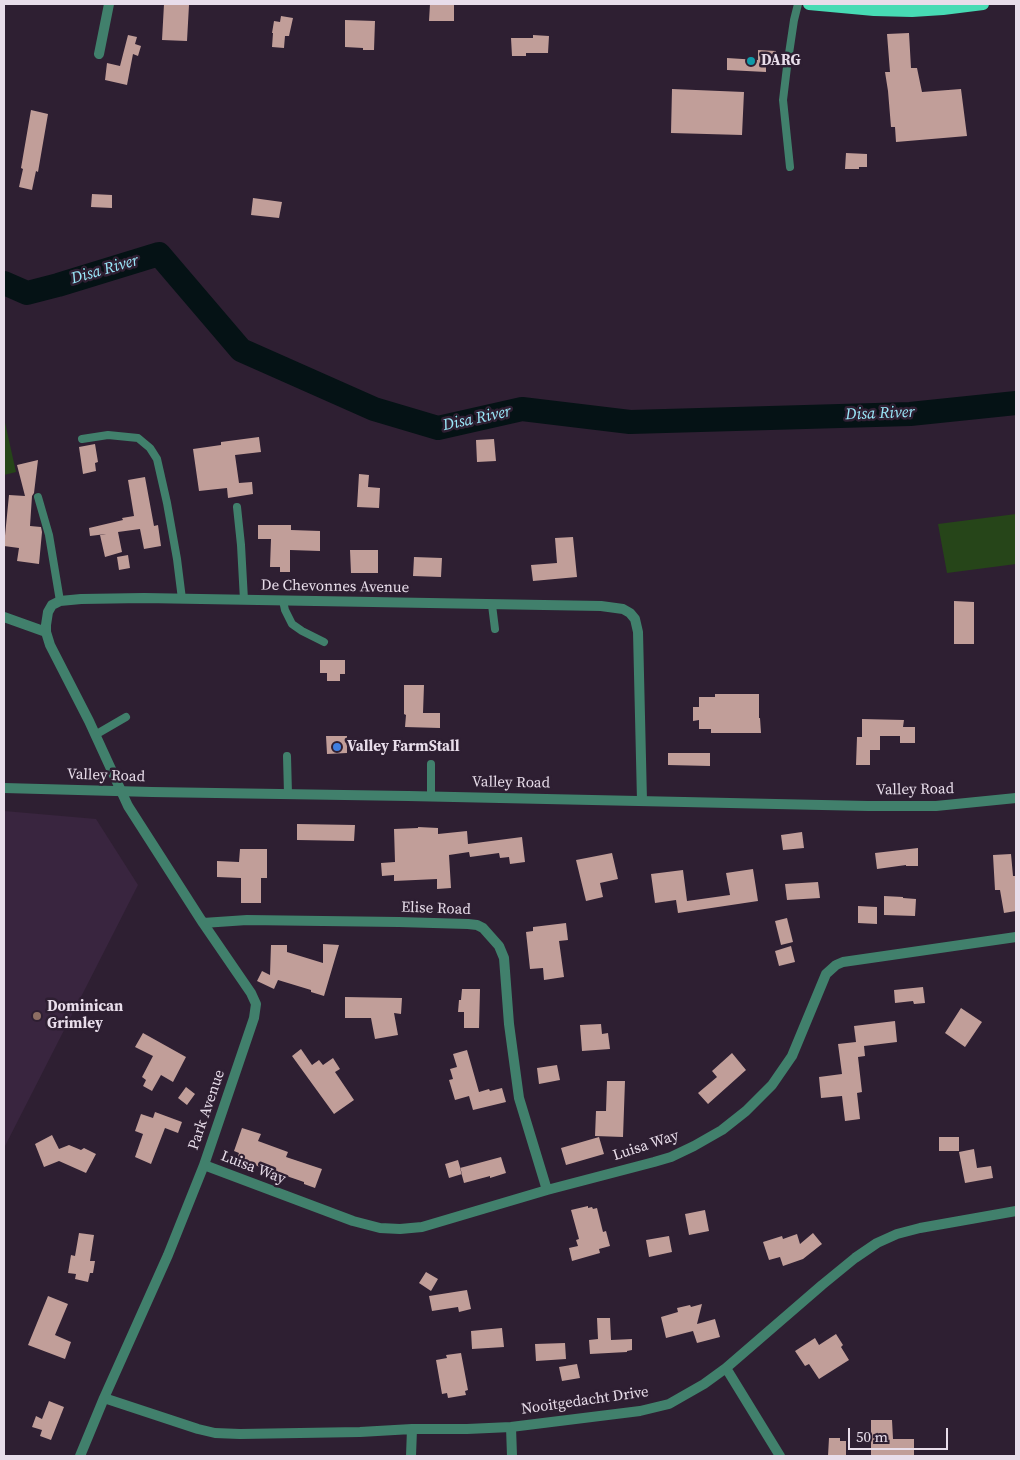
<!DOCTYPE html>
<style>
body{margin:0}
#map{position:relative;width:1020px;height:1460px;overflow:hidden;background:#2e1f32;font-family:"Source Serif 4",serif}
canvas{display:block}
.frame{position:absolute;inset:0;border:5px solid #e8ddea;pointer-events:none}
.scale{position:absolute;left:848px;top:1428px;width:100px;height:22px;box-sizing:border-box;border:2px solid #e8ddea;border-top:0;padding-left:6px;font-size:15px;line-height:18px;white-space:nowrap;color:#e8ddea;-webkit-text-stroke:4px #2e1f32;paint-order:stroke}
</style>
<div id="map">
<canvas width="1020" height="1460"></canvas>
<div class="frame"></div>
<div class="scale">50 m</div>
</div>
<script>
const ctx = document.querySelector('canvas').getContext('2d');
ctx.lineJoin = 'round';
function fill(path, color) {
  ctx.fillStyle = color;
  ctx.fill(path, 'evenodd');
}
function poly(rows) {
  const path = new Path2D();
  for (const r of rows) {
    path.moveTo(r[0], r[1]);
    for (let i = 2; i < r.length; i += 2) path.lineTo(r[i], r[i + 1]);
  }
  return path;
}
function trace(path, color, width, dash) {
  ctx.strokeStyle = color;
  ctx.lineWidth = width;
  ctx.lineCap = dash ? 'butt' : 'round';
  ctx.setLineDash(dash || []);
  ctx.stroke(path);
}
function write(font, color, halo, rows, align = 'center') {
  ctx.font = font + ' "Source Serif 4",serif';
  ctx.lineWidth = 5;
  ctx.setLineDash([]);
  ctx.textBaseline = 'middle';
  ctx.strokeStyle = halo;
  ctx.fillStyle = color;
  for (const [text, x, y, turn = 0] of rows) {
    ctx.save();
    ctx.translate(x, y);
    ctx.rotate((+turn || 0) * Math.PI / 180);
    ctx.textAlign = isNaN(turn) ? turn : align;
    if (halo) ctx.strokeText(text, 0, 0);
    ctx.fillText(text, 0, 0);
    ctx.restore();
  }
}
const built = poly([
 [4,811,96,819,138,885,4,1148]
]);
const green = poly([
 [4,418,16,472,4,475],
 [1016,514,1016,564,947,573,938,524]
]);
const river = poly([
 [4,283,27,293,58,285,159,254,241,350,374,409,438,428,522,409,630,422,910,414,1016,403]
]);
const building = poly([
 [164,4,189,5,187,41,162,40],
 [430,4,454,4,454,21,429,21],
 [281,16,293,18,289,36,285,36,284,48,272,47,273,33,272,33,274,21,280,22],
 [345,20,375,21,374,50,363,50,363,48,345,47],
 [909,33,911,68,917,68,922,92,961,89,967,136,896,142,895,127,891,127,888,91,885,72,890,72,887,34],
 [128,35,137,37,135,44,141,46,138,56,133,54,127,85,105,80,107,63,120,66],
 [533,35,549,36,548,53,526,53,526,56,512,56,511,38,533,38],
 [758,50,776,51,775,62,766,62,766,72,727,70,727,58,758,60],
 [672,89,744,92,742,135,671,133],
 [31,110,48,114,38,172,36,171,32,190,19,187,23,169,21,168],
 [846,153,867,154,867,167,859,167,859,169,845,169],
 [92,194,112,195,112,208,91,207],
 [253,198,282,202,279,218,251,215],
 [259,437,261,452,235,455,239,483,252,482,253,494,228,498,227,488,199,491,193,449,221,445,221,442],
 [494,439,496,461,477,462,476,440],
 [95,444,98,462,95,463,96,471,83,474,79,447],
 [38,460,34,493,32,496,30,526,41,527,42,532,39,564,17,561,19,548,4,546,9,495,25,496,17,465],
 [359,474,369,475,368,487,380,488,379,508,357,507],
 [145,477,154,526,158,525,161,546,144,549,140,529,118,532,122,552,105,557,100,535,106,534,90,536,89,528,123,520,122,518,134,516,128,480],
 [258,525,291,525,291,530,320,531,320,551,290,550,290,572,280,572,280,567,270,567,271,539,258,539],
 [573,537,577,577,533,581,531,565,557,563,555,538],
 [350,550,378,550,378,573,351,573],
 [128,555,130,568,119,570,117,557],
 [414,557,442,558,441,577,413,576],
 [954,601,974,602,974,644,954,644],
 [320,660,345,660,345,674,340,674,340,681,327,681,327,673,320,673],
 [404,685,424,685,423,713,440,713,440,728,405,727,406,715,404,714],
 [715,694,759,694,759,718,760,718,761,733,711,733,711,729,699,729,699,720,693,721,693,707,699,707,699,697,715,697],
 [862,719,904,720,903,727,915,727,915,743,900,743,900,736,880,736,880,750,870,750,870,765,856,765,857,737,862,737],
 [326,736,347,736,347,753,327,754],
 [668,753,710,753,710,766,668,765],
 [297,824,355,825,354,841,297,840],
 [418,827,438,828,438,834,467,831,468,844,522,837,525,862,510,864,509,857,500,858,499,853,470,857,469,852,449,855,451,888,437,889,437,879,394,881,394,875,382,876,381,863,395,862,394,829,418,828],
 [802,832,804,848,783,850,781,835],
 [918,848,918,866,906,866,906,865,877,869,875,853],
 [240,849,267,849,267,878,261,878,261,903,241,903,241,878,217,877,217,861,239,862],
 [612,853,618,879,600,883,603,897,586,901,576,860],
 [1011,854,1013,876,1016,876,1016,911,1004,913,1000,890,995,890,993,855],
 [753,869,758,901,678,913,676,900,655,903,651,874,683,870,687,901,730,895,726,873],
 [818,882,820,898,787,900,785,884],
 [884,896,903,897,903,898,916,899,915,916,884,915],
 [858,906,877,907,877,924,858,923],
 [787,918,793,942,781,945,775,921],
 [566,923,568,940,559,941,564,977,544,980,543,968,530,969,526,932,533,931,533,927],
 [323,944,339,945,324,996,311,992,311,990,278,980,274,989,257,981,262,971,270,975,271,945,287,945,287,952,323,963],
 [791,946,795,962,779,966,775,951],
 [923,987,925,1003,914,1004,913,1001,895,1003,894,990],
 [462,989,480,989,479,1028,464,1028,464,1012,458,1012,459,1000,461,1000],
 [345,997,402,998,401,1014,394,1013,398,1035,375,1039,371,1018,345,1018],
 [961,1008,982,1022,965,1047,945,1033],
 [895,1021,897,1042,864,1046,865,1056,858,1057,862,1092,857,1093,860,1119,845,1121,842,1096,821,1098,819,1077,842,1074,838,1044,856,1042,854,1026],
 [601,1024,602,1034,608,1033,610,1049,582,1051,580,1025],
 [143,1033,186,1057,173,1082,161,1075,152,1091,143,1086,146,1080,142,1077,153,1056,135,1047],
 [301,1049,312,1065,319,1060,323,1065,333,1058,340,1069,335,1072,354,1100,334,1114,292,1056],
 [467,1050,479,1092,489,1089,490,1091,502,1088,506,1102,473,1110,469,1096,455,1100,449,1080,453,1079,450,1069,457,1067,453,1054],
 [732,1053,746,1070,708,1104,698,1093,717,1077,712,1071],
 [557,1065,560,1080,539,1084,537,1068],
 [607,1081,625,1081,623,1137,595,1136,596,1111,606,1111],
 [186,1087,195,1094,187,1105,178,1098],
 [155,1112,182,1122,178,1133,165,1128,151,1164,135,1157,143,1134,135,1131,141,1114,153,1118],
 [242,1128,261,1134,258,1141,288,1152,286,1157,322,1169,315,1188,304,1184,304,1182,237,1159,239,1153,234,1151],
 [52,1135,59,1149,69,1145,81,1150,84,1148,96,1154,86,1173,59,1161,44,1167,35,1144],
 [599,1137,604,1154,566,1165,561,1148],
 [939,1137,959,1137,959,1151,939,1151],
 [974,1149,977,1168,991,1166,993,1178,965,1183,959,1152],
 [501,1157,506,1173,490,1178,490,1176,464,1183,460,1168],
 [458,1160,462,1174,449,1178,445,1164],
 [588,1206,588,1208,592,1207,593,1209,597,1208,603,1232,606,1231,610,1246,599,1249,600,1253,572,1261,569,1248,578,1246,576,1240,579,1239,571,1210],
 [705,1210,709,1231,689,1235,685,1214],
 [79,1233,94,1235,90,1261,95,1261,93,1273,90,1273,88,1282,75,1279,76,1274,68,1273,71,1255,75,1256],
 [813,1233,822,1244,803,1259,783,1266,780,1257,769,1260,763,1242,782,1236,783,1239,797,1234,800,1244],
 [669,1236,672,1252,649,1257,646,1240],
 [426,1272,438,1279,431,1291,419,1283],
 [467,1290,471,1309,459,1312,458,1307,432,1311,429,1296],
 [48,1296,68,1304,55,1335,71,1342,65,1359,28,1345],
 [702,1304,697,1324,715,1319,720,1337,697,1343,693,1331,666,1338,661,1317,678,1312,677,1308,690,1305,691,1307],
 [597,1318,610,1318,611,1340,632,1339,632,1350,627,1351,627,1352,590,1354,589,1340,598,1339],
 [502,1328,504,1347,472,1349,471,1331],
 [836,1334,843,1345,841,1347,849,1360,819,1379,809,1364,805,1366,795,1351,815,1338,819,1345],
 [565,1343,566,1359,536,1361,535,1344],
 [461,1353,468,1390,465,1391,466,1395,448,1398,447,1393,442,1394,436,1360,447,1358,446,1355],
 [577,1364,580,1378,562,1381,559,1367],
 [49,1401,64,1407,51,1440,40,1436,42,1430,32,1427,36,1416,42,1419],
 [871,1420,892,1420,893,1439,914,1439,914,1456,871,1456],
 [829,1438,840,1438,840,1441,846,1441,846,1456,828,1456]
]);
const service = poly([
 [790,167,783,100,787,67,794,20,798,4],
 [82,439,108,435,138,438,150,448,157,459,167,503,177,559,182,599],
 [38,497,49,535,60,601],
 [237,507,241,545,244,600],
 [283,601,285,610,292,624,302,631,324,642],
 [492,605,495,629],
 [95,735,126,717],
 [287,756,288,794],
 [431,764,431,796]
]);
const minor = poly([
 [99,54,109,4],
 [4,617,46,632],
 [203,923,247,920,399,922,468,924,477,925,483,928,499,946,504,958,509,1024,519,1098,547,1190],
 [204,1165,353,1221,380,1228,400,1229,422,1227,547,1190,654,1162,671,1157,694,1146,722,1130,746,1111,772,1085,792,1056,826,974,836,965,843,962,1016,937],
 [726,1368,780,1456],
 [104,1398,198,1429,215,1433,240,1434,360,1432,412,1429,467,1429,511,1427,640,1411,669,1404,704,1384,726,1368,822,1285,855,1258,877,1243,897,1234,920,1228,1016,1211],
 [511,1427,512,1456],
 [80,1456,104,1398,168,1255,204,1165,254,1018,256,1004,251,993,203,923,128,806,89,721,50,645,46,632,46,625,48,612,52,605,60,601,81,599,144,598,601,606,623,609,630,613,635,619,638,632,642,801],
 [411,1456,412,1429]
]);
const tertiary = poly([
 [4,788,152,792,408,796,868,806,936,806,1016,798]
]);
const primary = poly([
 [809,4,874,10,912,11,943,9,983,4]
]);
const markers = [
 [751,61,5,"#0f9aa8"],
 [337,747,5,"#3f7fe0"],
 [37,1016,5,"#8d6e63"]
];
const poiNames = [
 ["DARG",761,61],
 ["Valley FarmStall",347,747],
 ["Dominican",47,1007],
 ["Grimley",47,1024]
];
const streetNames = [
 ["De Chevonnes Avenue",335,587,1],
 ["Valley Road",106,776,2],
 ["Valley Road",511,783,1],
 ["Valley Road",915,790,-1],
 ["Elise Road",436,909,2],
 ["Park Avenue",207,1110,-71],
 ["Luisa Way",646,1146,-18],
 ["Luisa Way",253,1168,21],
 ["Nooitgedacht Drive",585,1401,-8]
];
const waterNames = [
 ["Disa River",105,270,-16],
 ["Disa River",880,414,-2],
 ["Disa River",477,419,-12]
];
fill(built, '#39253f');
fill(green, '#264519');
trace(river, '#051215', 24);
fill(building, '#c19e99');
trace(service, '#41806c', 8);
trace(minor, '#41806c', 10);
trace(tertiary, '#41806c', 10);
trace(primary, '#47dbb4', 12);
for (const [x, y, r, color] of markers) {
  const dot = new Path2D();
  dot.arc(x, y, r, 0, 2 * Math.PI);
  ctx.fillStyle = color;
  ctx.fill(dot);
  trace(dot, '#2e1f32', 2);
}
write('bold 15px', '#e8ddea', '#2e1f32', poiNames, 'left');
write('15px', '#e8ddea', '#2e1f32', streetNames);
write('italic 16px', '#9be7f9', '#2e1f32', waterNames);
</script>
